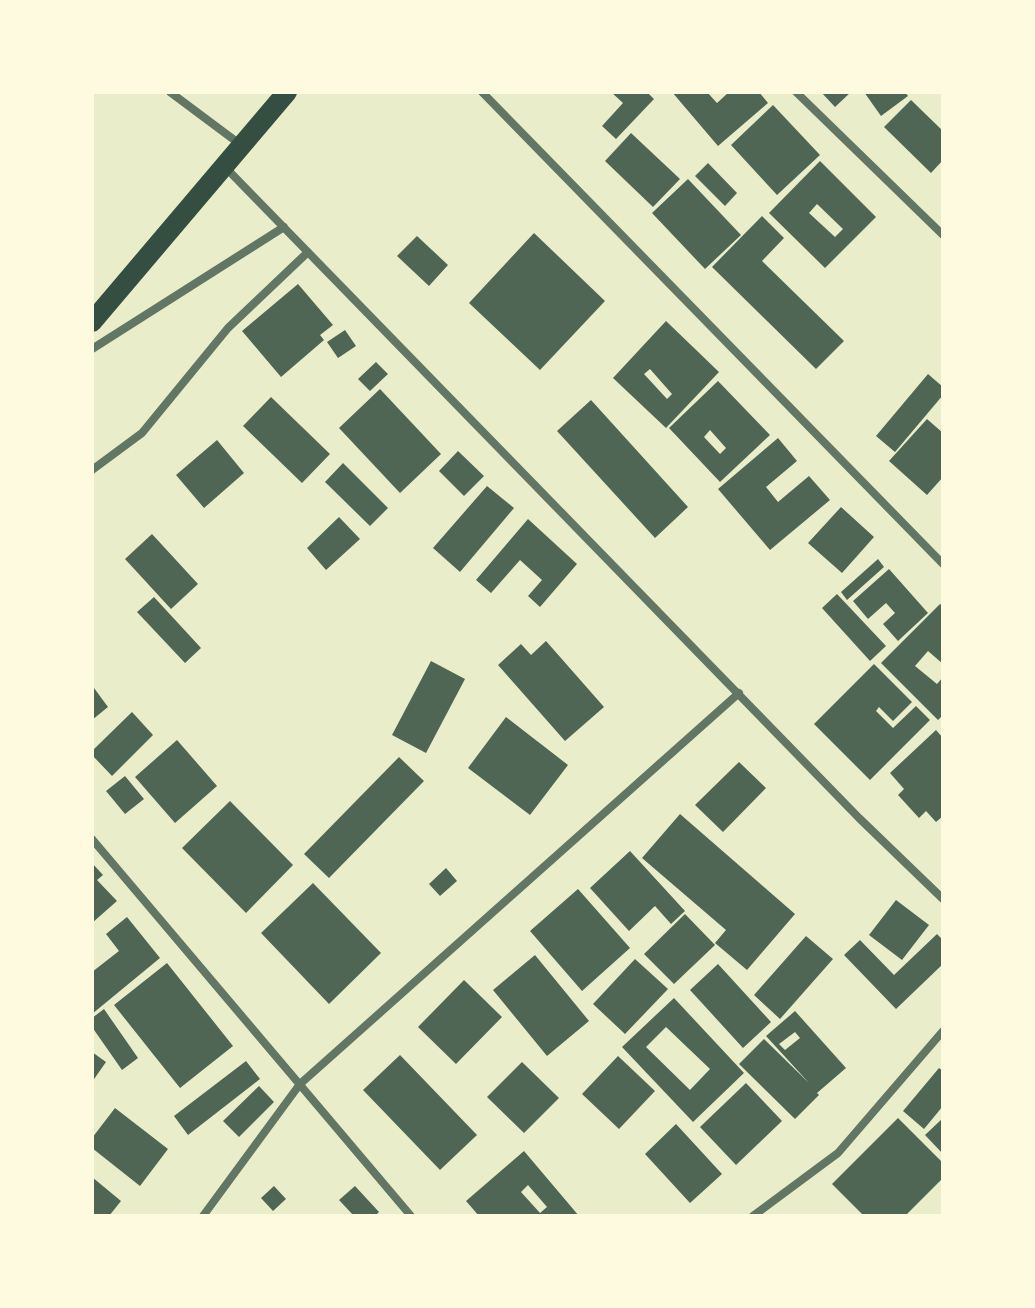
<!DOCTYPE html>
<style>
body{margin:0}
#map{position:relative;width:1035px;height:1308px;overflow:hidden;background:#e9edc9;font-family:Raleway,sans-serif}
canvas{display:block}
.frame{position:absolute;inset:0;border:94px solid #fefae0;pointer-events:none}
</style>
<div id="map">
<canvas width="1035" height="1308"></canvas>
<div class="frame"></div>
</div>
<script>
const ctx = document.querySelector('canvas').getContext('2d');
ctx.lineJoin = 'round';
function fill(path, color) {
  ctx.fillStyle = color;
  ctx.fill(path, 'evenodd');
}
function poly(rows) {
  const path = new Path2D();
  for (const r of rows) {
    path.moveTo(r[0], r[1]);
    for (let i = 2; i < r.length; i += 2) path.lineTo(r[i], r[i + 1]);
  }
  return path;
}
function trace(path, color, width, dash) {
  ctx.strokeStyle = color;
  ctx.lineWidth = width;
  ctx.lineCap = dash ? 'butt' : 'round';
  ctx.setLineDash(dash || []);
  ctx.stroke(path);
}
const building = poly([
 [611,92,647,92,654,99,616,139,602,126,623,103],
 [672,92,707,92,717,103,729,92,759,92,768,103,718,146],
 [821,92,851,92,835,107],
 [864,92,905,92,908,96,881,116],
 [911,100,943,131,943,160,931,173,884,127],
 [773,105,820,155,777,195,731,145],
 [631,133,680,179,653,207,605,161],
 [820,161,876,217,825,268,769,213],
 [817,204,843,229,835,237,809,213],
 [708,163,737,193,725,206,695,176],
 [688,179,741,235,705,269,652,213],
 [762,216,784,238,762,261,844,341,816,369,712,267],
 [534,233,605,301,540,370,469,303],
 [417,236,448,265,429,286,397,256],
 [298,284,333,325,320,335,324,340,281,377,242,331],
 [666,321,719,372,666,428,613,378],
 [650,369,672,394,667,399,644,374],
 [345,330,356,346,338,358,327,342],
 [376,362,388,374,370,391,358,379],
 [928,374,943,387,943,395,895,452,876,436],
 [718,381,770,435,720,482,669,428],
 [710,430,726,448,720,454,704,437],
 [380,389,441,454,400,493,339,428],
 [271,397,330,454,302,483,243,426],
 [591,400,688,507,655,538,557,431],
 [927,419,943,433,943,477,927,495,889,461],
 [778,438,797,461,766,487,778,502,809,476,830,500,770,550,718,489],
 [217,440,244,473,204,508,176,475],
 [458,451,484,476,464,496,439,471],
 [343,463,388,508,370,526,325,482],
 [487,486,514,508,460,572,433,548],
 [841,507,874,537,842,573,808,543],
 [339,517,360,539,326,570,307,548],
 [528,519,577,564,540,607,528,596,542,580,520,560,491,593,476,580],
 [152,534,198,584,171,609,125,559],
 [878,559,884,567,847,600,841,592],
 [889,569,928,613,898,641,883,624,895,613,886,603,868,619,853,601],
 [837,594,886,646,870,661,822,608],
 [154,597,201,648,185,663,137,612],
 [940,604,943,606,943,664,928,651,915,666,937,684,943,677,943,715,938,720,881,663],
 [546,641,604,707,565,741,498,665,521,644,531,655],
 [431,661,465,679,426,753,392,735],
 [874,664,912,702,893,721,879,707,876,711,893,728,916,706,930,720,870,780,814,724],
 [94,688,108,707,92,720,92,690],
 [132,712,153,735,112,776,92,755,92,751],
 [506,717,568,765,530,815,468,768],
 [936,730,943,738,943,816,936,822,926,811,919,818,898,795,904,789,890,773],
 [177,740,217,786,175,823,135,777],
 [399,757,424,781,329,878,304,854],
 [739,762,766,788,723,832,695,805],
 [125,776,144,799,125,814,106,791],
 [230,801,293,865,246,913,182,848],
 [680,814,795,914,747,970,715,943,726,930,642,858],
 [630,851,685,911,671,924,655,906,629,931,590,888],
 [92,863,103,875,97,880,117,901,92,923],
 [446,868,457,881,440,896,429,884],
 [313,883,381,953,329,1004,261,933],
 [578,889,630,948,582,991,530,931],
 [896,900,929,925,902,960,869,935],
 [685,914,715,945,674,984,644,954],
 [127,917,160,958,92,1014,92,972,119,951,106,934],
 [937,934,943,940,943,964,896,1009,844,955,860,940,894,975],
 [806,936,833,959,780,1019,754,995],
 [535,955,589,1021,547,1056,493,990],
 [635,959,668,989,625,1034,593,1004],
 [167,963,233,1046,180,1088,114,1005],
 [718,964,771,1022,743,1048,690,990],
 [464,980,502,1017,456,1064,418,1027],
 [674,998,744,1073,693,1122,622,1047],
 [666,1027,710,1069,690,1090,646,1047],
 [104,1009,138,1058,122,1070,92,1027,92,1018],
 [795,1011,846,1068,817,1093,819,1095,795,1119,739,1064,764,1039,809,1083,766,1036],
 [795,1032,800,1038,785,1050,779,1044],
 [92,1052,106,1062,92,1082],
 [400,1055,477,1135,440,1170,363,1090],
 [618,1056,655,1091,619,1129,582,1094],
 [246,1061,260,1079,188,1135,174,1116],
 [522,1062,559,1098,524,1133,487,1097],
 [939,1068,943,1071,943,1106,924,1129,903,1111],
 [746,1083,782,1121,736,1165,700,1127],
 [259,1086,274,1102,239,1137,223,1121],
 [115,1108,168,1149,140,1186,92,1148,92,1138],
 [898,1118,943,1163,943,1178,905,1216,864,1216,832,1184],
 [943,1118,943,1154,925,1135],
 [676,1124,722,1174,690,1203,645,1154],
 [524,1151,579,1216,479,1216,466,1201],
 [528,1185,547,1207,540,1213,521,1192],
 [92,1177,121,1201,109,1216,92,1216],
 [274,1186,286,1199,273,1211,261,1198],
 [355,1186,379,1212,375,1216,354,1216,339,1200]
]);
const minor = poly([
 [170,92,241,145],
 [482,92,943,564],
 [796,92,943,235],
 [225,167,859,818,943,899],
 [92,349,284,227],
 [92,470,142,433,228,328,308,252],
 [92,839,411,1216],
 [203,1216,300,1084,739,693],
 [753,1216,838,1153,943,1031]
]);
const primary = poly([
 [92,322,287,92]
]);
fill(building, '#4f6655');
trace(minor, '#617663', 8);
trace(primary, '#344e41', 20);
</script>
